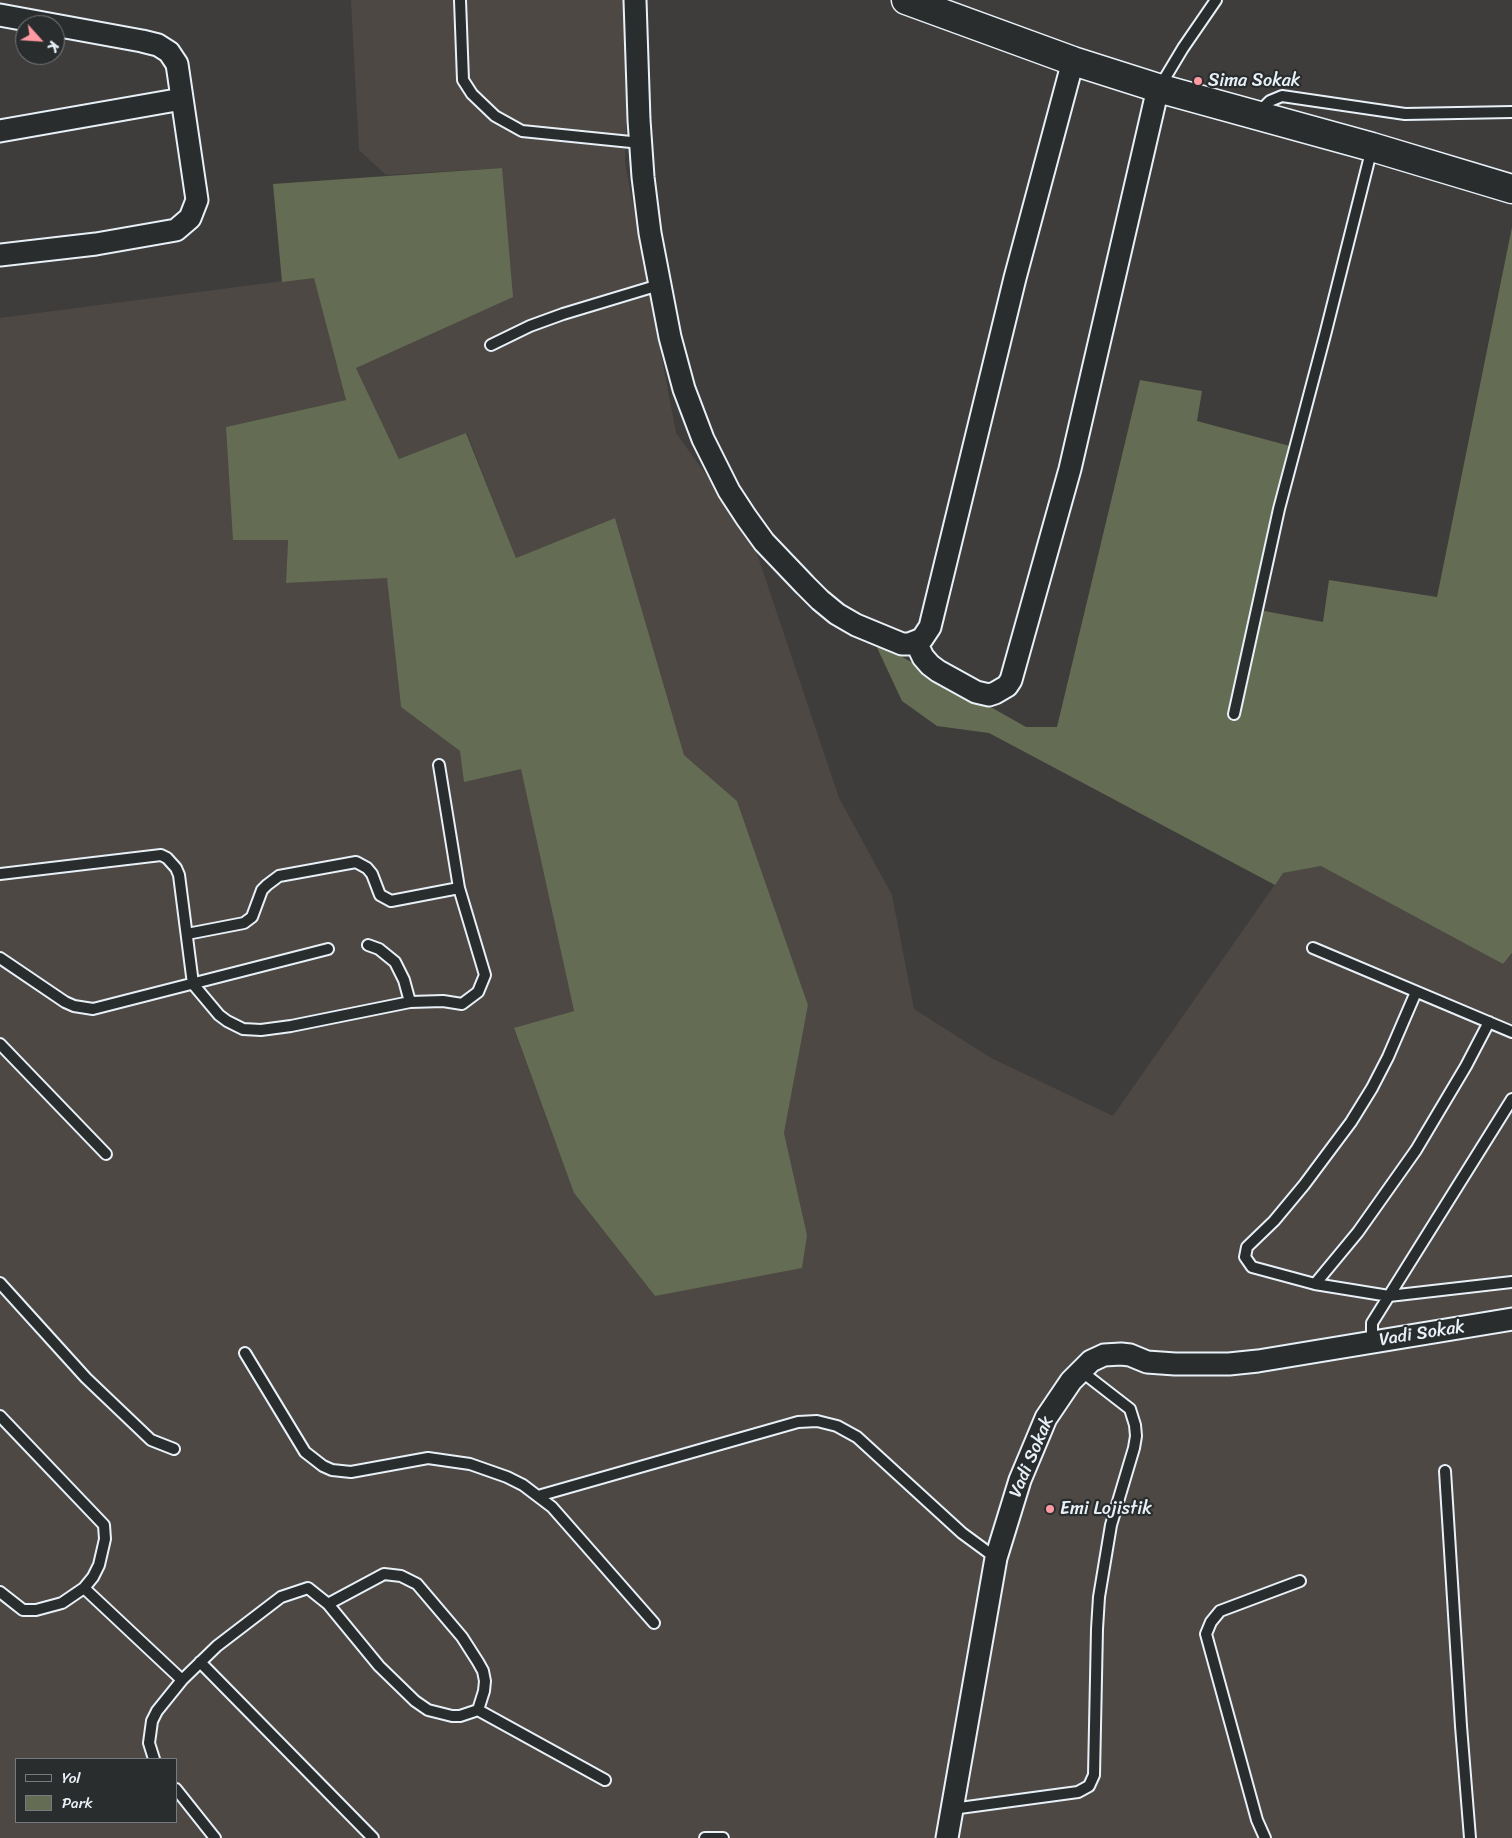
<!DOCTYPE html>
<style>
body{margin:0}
#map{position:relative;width:1512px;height:1838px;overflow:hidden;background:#3f3d3b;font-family:Sriracha,sans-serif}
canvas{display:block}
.legend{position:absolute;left:15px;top:1758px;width:162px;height:65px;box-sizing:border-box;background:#2a2d2e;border:1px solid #767b7f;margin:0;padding:6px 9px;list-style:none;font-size:15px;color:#e8f1f8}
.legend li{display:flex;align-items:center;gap:10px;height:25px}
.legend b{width:25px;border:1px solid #767b7f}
.north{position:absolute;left:15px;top:15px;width:50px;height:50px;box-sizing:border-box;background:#2a2d2e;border:1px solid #767b7f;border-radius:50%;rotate:116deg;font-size:14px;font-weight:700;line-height:20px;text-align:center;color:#e8f1f8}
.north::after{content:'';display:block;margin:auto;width:18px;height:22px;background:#ff9aa2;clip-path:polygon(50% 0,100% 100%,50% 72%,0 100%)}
</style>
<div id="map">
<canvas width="1512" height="1838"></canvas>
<ul class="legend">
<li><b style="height:6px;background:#2a2d2e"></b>Yol</li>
<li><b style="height:14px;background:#646d53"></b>Park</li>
</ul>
<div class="north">K</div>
</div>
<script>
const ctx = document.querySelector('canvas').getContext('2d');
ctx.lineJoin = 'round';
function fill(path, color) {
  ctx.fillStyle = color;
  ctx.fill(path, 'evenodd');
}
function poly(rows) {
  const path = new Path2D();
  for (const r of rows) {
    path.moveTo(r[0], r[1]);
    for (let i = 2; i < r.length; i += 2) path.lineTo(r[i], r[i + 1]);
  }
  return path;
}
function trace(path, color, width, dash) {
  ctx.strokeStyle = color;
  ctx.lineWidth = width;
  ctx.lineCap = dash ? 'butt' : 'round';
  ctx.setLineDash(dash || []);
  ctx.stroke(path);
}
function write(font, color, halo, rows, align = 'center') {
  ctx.font = font + ' Sriracha,sans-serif';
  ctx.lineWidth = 4.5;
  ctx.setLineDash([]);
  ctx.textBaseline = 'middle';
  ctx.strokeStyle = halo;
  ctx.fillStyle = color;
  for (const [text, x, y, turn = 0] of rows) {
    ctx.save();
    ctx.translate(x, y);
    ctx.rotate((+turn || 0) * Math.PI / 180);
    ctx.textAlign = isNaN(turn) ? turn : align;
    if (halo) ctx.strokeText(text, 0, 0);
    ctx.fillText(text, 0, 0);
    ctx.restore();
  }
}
const built = poly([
 [351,0,630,0,625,163,676,433,712,483,740,503,839,798,892,895,914,1009,991,1058,1113,1116,1283,873,1321,866,1503,964,1512,954,1512,1838,0,1838,0,318,314,277,346,400,226,427,288,540,286,583,387,577,401,707,460,751,521,768,574,1011,514,1029,574,1193,655,1296,807,1235,784,1133,808,1005,737,801,684,755,615,518,516,558,467,433,399,459,356,368,502,168,386,175,359,150],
 [16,1759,176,1759,176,1822,16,1822]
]);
const green = poly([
 [502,168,513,297,356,368,399,459,466,433,516,558,615,518,684,755,737,801,808,1005,784,1133,807,1235,802,1268,655,1296,574,1193,514,1028,574,1011,521,769,464,782,460,751,401,707,387,578,286,583,288,540,233,540,226,427,346,400,314,278,282,282,273,184],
 [1512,227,1512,953,1503,964,1321,866,1283,873,1275,885,989,733,937,726,902,701,874,641,1026,727,1057,727,1140,380,1202,391,1197,421,1301,449,1259,610,1323,622,1329,580,1437,597]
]);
const lane = poly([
 [460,0,463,80,472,94,495,116,522,131,641,143],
 [1159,88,1183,48,1216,0],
 [1262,114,1265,106,1270,101,1282,96,1405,114,1512,112],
 [491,345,530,326,563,314,659,285],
 [1234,714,1279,509,1325,335,1372,148],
 [0,874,161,855,167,858,176,868,179,875,193,984,219,1015,227,1021,243,1029,261,1030,291,1026,410,1002,443,1001,462,1004,478,992,485,975,459,888,439,765],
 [187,934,244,923,252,917,262,890,267,885,279,876,356,862,367,868,372,874,380,895,391,901,459,888],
 [368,945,379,949,395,962,404,980,410,1002],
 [1313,948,1512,1032],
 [0,958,65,1002,74,1006,93,1009,328,949],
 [1416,992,1388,1057,1372,1088,1351,1122,1304,1185,1274,1221,1247,1247,1245,1257,1252,1267,1315,1284,1389,1296,1512,1282],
 [0,1044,106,1154],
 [0,1283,86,1378,151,1440,174,1449],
 [1315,1284,1358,1232,1416,1150,1466,1066,1489,1022],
 [1372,1341,1372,1323,1512,1099],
 [245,1353,305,1452,323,1466,332,1470,351,1472,428,1458,470,1464,507,1477,523,1485,552,1507,654,1623],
 [0,1416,104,1525,105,1539,99,1565,93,1577,84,1588,62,1603,36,1610,23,1610,0,1592],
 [1445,1471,1461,1726,1470,1838],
 [538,1496,798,1422,817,1421,837,1426,857,1437,962,1533,996,1558],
 [84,1588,182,1680],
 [200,1662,373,1838],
 [478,1710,605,1780],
 [154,1759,149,1743,152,1721,157,1711,182,1680,217,1646,281,1597,308,1588,328,1604,379,1666,415,1701,428,1710,452,1716,460,1716,478,1710,484,1691,485,1681,483,1671,478,1662,462,1637,417,1584,401,1576,384,1574,328,1604],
 [176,1789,215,1838],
 [952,1809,1078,1792,1089,1786,1094,1775,1097,1629,1099,1597,1111,1525,1134,1448,1136,1436,1135,1425,1130,1409,1081,1371],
 [705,1838,723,1838],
 [1265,1838,1257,1820,1206,1634,1211,1622,1220,1611,1300,1581]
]);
const street = poly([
 [635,0,639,120,643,177,650,233,670,337,684,389,703,439,729,491,746,517,764,542,805,585,820,600,837,614,856,625,902,644,909,644,922,639,930,627,1015,278,1073,61],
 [0,15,142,41,158,45,169,52,177,64,197,200,190,218,176,230,96,244,0,255],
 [0,131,182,99],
 [916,642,923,657,930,665,938,671,976,692,989,695,995,693,1007,686,1011,680,1070,469,1158,88],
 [947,1838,996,1558,1020,1480,1046,1418,1071,1381,1091,1361,1104,1355,1121,1354,1130,1355,1147,1362,1175,1364,1229,1364,1258,1361,1512,1319]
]);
const secondary = poly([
 [906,0,1073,61,1158,88,1372,147,1512,189]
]);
const markers = [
 [1198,81,5,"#ff9aa2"],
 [1050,1509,5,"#ff9aa2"]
];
const poiNames = [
 ["Sima Sokak",1208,81],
 ["Emi Lojistik",1060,1509]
];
const streetNames = [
 ["Vadi Sokak",1422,1334,-9],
 ["Vadi Sokak",1032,1457,-67]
];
fill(built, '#4e4844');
fill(green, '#646d53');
trace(lane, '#e8f1f8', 14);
trace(street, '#e8f1f8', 25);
trace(secondary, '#e8f1f8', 31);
trace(lane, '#2a2d2e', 10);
trace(street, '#2a2d2e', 21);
trace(secondary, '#2a2d2e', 28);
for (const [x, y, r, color] of markers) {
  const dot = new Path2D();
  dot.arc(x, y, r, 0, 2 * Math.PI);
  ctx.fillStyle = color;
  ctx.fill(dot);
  trace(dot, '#2a2d2e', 2);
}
write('18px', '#e8f1f8', '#2a2d2e', poiNames, 'left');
write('18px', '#e8f1f8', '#2a2d2e', streetNames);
</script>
